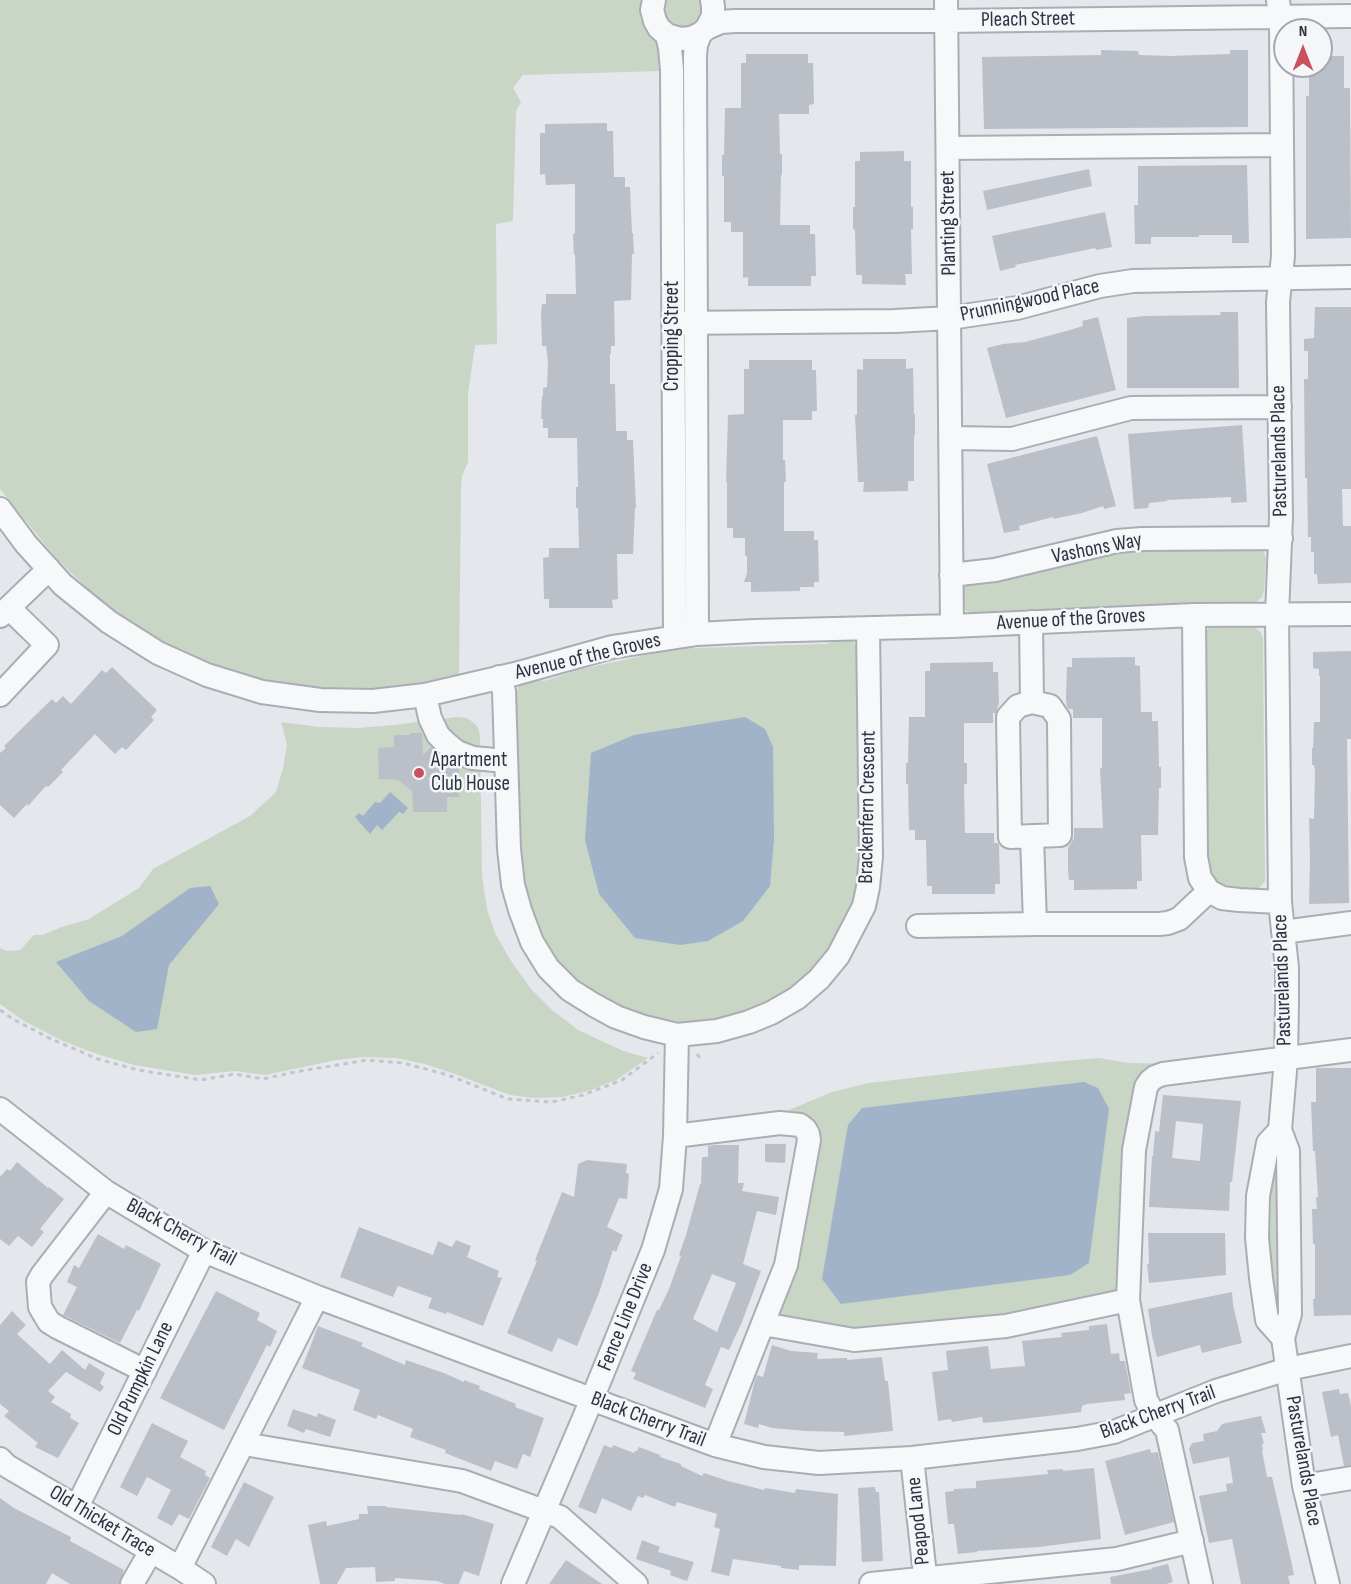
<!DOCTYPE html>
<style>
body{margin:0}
#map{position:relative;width:1351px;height:1584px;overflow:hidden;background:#e4e7eb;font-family:"Sofia Sans Condensed",sans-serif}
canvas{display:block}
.north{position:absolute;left:1273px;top:18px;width:60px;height:60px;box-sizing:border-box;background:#f4f6f8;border:2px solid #a4a8b0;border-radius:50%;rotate:0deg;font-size:16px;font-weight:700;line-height:24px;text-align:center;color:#2c3443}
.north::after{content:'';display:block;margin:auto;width:21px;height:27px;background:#c9505f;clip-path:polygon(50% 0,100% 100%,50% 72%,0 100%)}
</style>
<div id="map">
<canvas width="1351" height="1584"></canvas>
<div class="north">N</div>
</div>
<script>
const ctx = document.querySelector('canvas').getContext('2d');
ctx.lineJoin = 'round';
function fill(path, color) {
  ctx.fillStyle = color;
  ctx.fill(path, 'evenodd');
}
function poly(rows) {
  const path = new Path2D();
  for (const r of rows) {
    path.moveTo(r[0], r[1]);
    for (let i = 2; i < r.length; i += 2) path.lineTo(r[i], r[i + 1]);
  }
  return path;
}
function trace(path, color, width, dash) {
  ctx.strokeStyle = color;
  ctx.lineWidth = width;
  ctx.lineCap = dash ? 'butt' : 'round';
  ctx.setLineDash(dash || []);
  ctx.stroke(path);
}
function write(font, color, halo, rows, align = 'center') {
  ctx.font = font + ' "Sofia Sans Condensed",sans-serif';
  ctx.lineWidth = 5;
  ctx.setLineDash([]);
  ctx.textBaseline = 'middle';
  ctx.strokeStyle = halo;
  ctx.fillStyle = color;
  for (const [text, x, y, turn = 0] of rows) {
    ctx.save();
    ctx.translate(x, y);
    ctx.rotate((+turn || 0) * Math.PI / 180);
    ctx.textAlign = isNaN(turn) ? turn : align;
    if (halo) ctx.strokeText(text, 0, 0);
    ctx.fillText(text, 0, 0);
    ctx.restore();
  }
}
const green = poly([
 [0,0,642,0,640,18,659,47,661,71,523,75,513,88,521,102,516,111,513,221,496,224,497,344,475,345,468,394,468,462,462,476,461,485,459,674,408,686,357,690,309,687,262,679,192,657,139,628,95,596,56,558,0,489],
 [657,0,701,0,703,5,701,17,694,27,668,30],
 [1258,544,1263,550,1266,558,1264,591,1262,597,1255,603,1251,605,975,616,966,611,962,605,962,588,965,583,1099,549],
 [1247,624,1254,626,1261,633,1263,639,1265,881,1256,892,1224,893,1204,870,1204,636,1208,629,1214,625],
 [835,640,849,640,854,643,859,652,862,855,858,893,851,913,827,957,804,980,772,1002,728,1019,682,1025,633,1014,578,984,556,961,537,933,518,865,515,697,519,685,528,678,544,681,582,669,651,654,655,652,660,647,671,646,684,648,697,648,822,644,827,644],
 [457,717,467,718,474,723,478,728,480,736,482,876,487,909,495,933,511,961,531,989,552,1010,578,1030,623,1051,648,1058,616,1080,588,1091,562,1097,534,1098,510,1095,452,1073,425,1064,396,1058,364,1057,336,1060,265,1075,235,1071,195,1075,134,1065,97,1054,63,1041,24,1021,0,1004,0,948,6,951,20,950,34,935,43,935,59,928,89,919,139,888,153,869,250,816,276,792,283,768,287,745,281,722,319,727,358,728,394,725],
 [1099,1058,1128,1063,1176,1064,1148,1069,1143,1072,1137,1081,1118,1288,1115,1293,1005,1320,865,1333,782,1316,778,1308,816,1146,777,1115,832,1092,869,1083,1040,1063],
 [1277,1156,1278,1314,1275,1316,1264,1217]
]);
const water = poly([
 [745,717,765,729,773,747,774,840,770,886,743,921,708,941,680,945,635,938,599,894,585,840,591,753,634,735],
 [390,792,408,808,403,814,399,812,382,830,377,825,370,834,355,817,359,813,363,816,375,802,380,803],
 [210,886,219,904,169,965,157,1029,136,1032,89,1001,56,962,122,936,190,888],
 [1084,1082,1098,1088,1109,1109,1089,1263,1070,1275,841,1304,822,1279,848,1125,862,1108]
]);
const building = poly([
 [1101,50,1138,51,1139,55,1170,56,1230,54,1230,50,1248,50,1248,127,984,129,982,57,1101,55],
 [746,54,808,54,808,63,813,63,814,104,809,105,809,114,779,114,780,154,782,154,782,175,781,175,780,225,810,225,810,234,815,234,816,276,811,276,811,286,748,286,748,277,743,278,743,232,731,232,731,222,724,222,724,176,722,176,722,155,724,155,725,108,741,108,741,63,746,63],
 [1321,56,1344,56,1344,88,1350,88,1351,238,1306,239,1306,96,1309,96,1309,66,1321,66],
 [607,123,607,131,613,131,614,177,625,177,625,187,630,187,632,233,633,233,634,254,632,254,631,300,614,301,615,346,611,346,611,354,610,354,610,384,615,384,616,431,627,431,627,440,633,440,636,508,635,508,633,554,617,554,618,599,612,600,613,608,549,608,549,599,544,599,543,558,549,557,549,548,579,548,578,508,576,508,576,487,578,487,577,438,548,438,548,428,543,428,543,419,541,419,542,396,543,396,543,388,547,387,548,362,546,346,542,346,541,314,542,304,546,304,546,294,576,294,575,254,574,255,573,234,575,233,575,184,546,185,545,174,540,175,540,133,545,133,545,124],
 [904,151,904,161,911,161,911,207,913,207,913,229,911,229,912,274,905,274,906,285,862,284,862,275,856,275,855,230,853,229,853,207,855,207,855,161,860,161,860,152],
 [1247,165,1249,243,1232,243,1232,235,1199,235,1199,237,1151,237,1151,244,1135,244,1134,205,1138,205,1138,166],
 [1089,169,1092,186,987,210,983,191],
 [1105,212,1112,247,1096,250,1095,248,1015,265,1016,267,1000,271,992,236],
 [1315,307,1351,307,1351,489,1342,489,1343,526,1351,526,1351,583,1318,584,1317,574,1314,574,1314,552,1311,552,1311,537,1308,537,1307,478,1305,478,1304,379,1308,379,1308,351,1304,351,1304,339,1314,338],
 [1220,312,1238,312,1239,388,1127,388,1127,318,1145,316,1221,315],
 [1098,317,1116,390,1006,418,987,348,1003,344,1025,342,1070,330,1083,326,1082,321],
 [863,359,906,359,906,369,913,368,914,414,915,414,915,435,914,435,914,481,908,481,908,491,863,492,864,482,858,482,855,415,857,415,857,369,863,370],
 [749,360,812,360,812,370,816,370,817,411,812,411,812,420,783,420,783,460,785,460,786,482,784,482,784,531,814,531,814,540,818,540,819,582,814,582,814,587,800,587,800,591,751,592,751,582,744,582,747,573,747,556,745,556,745,538,733,538,733,528,727,528,727,482,726,482,728,415,744,414,744,369,749,369],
 [1242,425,1247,502,1231,503,1231,497,1167,500,1167,501,1149,503,1148,508,1134,509,1128,434],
 [1097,436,1116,506,1104,509,1103,506,1082,513,1053,519,1053,517,1019,526,1020,530,1004,533,987,464],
 [1351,651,1351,739,1347,739,1349,903,1309,904,1310,861,1309,818,1314,819,1315,771,1314,765,1312,765,1312,748,1313,748,1314,722,1320,722,1320,676,1319,676,1319,669,1313,668,1313,652],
 [1135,657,1135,665,1140,666,1141,712,1152,712,1152,721,1158,721,1159,767,1161,767,1161,788,1159,788,1158,835,1141,835,1142,881,1137,881,1137,889,1074,890,1074,880,1069,880,1068,870,1068,848,1074,838,1074,828,1103,828,1100,768,1102,768,1102,718,1073,718,1073,709,1069,709,1067,707,1066,699,1067,667,1072,667,1072,658],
 [993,662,993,672,998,672,999,703,996,713,993,713,993,723,964,723,964,763,967,763,967,784,964,784,965,833,994,833,994,843,998,843,999,845,1000,884,995,884,995,894,932,894,932,886,927,886,926,840,915,840,915,830,909,830,908,784,906,784,906,763,908,763,909,717,925,717,925,671,930,671,930,663],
 [112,667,157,710,151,717,154,720,126,750,122,747,115,754,95,734,61,770,63,772,48,787,46,786,28,806,27,804,14,818,0,805,0,753,6,748,4,746,52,699,56,703,63,696,71,704,102,670,106,673],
 [410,733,422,733,423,755,431,747,443,758,433,768,459,767,459,797,447,797,447,812,413,812,412,791,398,780,379,779,378,748,394,747,394,735,410,735],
 [1316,1068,1351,1068,1351,1315,1314,1316,1313,1299,1315,1299,1315,1244,1313,1244,1312,1209,1317,1209,1316,1197,1318,1197,1315,1151,1313,1151,1311,1102,1316,1102],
 [1163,1095,1241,1101,1232,1182,1230,1182,1229,1211,1149,1207,1152,1156,1153,1156,1155,1131,1159,1132],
 [1176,1121,1203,1124,1200,1161,1172,1158],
 [765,1144,786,1144,785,1163,765,1162],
 [715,1145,739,1145,738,1183,744,1183,742,1191,779,1197,776,1215,757,1211,743,1264,761,1271,742,1322,729,1350,721,1347,705,1385,713,1389,705,1408,633,1379,636,1373,631,1371,657,1310,659,1310,669,1289,681,1256,679,1255,686,1235,700,1184,701,1184,702,1157,708,1157,708,1146],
 [712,1274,736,1283,717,1332,693,1319],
 [587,1160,627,1164,626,1173,629,1174,627,1199,619,1198,607,1227,623,1235,616,1252,613,1250,599,1293,577,1346,558,1338,552,1352,507,1333,537,1261,535,1260,562,1192,574,1197,578,1164],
 [17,1162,48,1188,49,1187,64,1199,40,1229,44,1232,32,1247,18,1236,9,1246,0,1239,0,1177,7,1169,10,1171],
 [359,1227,433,1255,438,1241,452,1247,456,1240,471,1246,467,1257,499,1271,497,1277,502,1278,483,1326,447,1312,446,1314,428,1308,432,1298,398,1286,393,1297,340,1277],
 [1148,1233,1225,1233,1226,1275,1149,1283,1147,1264,1149,1264],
 [98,1234,124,1249,126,1245,161,1264,139,1311,137,1310,120,1343,63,1315,77,1287,67,1282,74,1265,79,1268],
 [216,1291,260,1313,257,1320,277,1331,270,1347,267,1345,224,1430,160,1398],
 [1232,1292,1233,1305,1242,1343,1202,1353,1200,1345,1157,1357,1152,1336,1148,1309],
 [12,1311,26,1325,17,1334,50,1364,62,1350,85,1370,89,1363,105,1373,100,1383,104,1387,100,1392,66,1372,48,1391,55,1397,51,1402,71,1414,70,1418,79,1423,58,1458,35,1447,38,1443,4,1416,9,1411,0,1404,0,1325],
 [1107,1324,1111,1354,1119,1353,1120,1361,1125,1361,1131,1393,1124,1394,1125,1400,1087,1404,1082,1406,1081,1412,1005,1421,983,1423,982,1417,952,1422,951,1419,938,1421,932,1372,948,1370,946,1351,988,1346,991,1369,1025,1366,1022,1341,1062,1337,1061,1333,1089,1330,1089,1326],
 [318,1326,363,1343,361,1346,405,1365,406,1360,444,1373,464,1382,464,1380,480,1386,479,1389,516,1404,515,1407,544,1418,530,1457,523,1454,517,1469,495,1461,491,1471,445,1453,446,1450,410,1437,413,1429,378,1415,376,1419,353,1410,360,1390,302,1368],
 [772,1345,791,1351,818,1353,817,1359,847,1358,847,1360,882,1357,885,1381,888,1381,893,1431,844,1436,844,1432,806,1431,772,1428,759,1424,758,1428,744,1424,755,1380,757,1375,763,1377],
 [1339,1389,1340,1394,1348,1393,1351,1406,1351,1465,1344,1466,1338,1435,1331,1437,1322,1392],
 [293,1409,317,1417,318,1413,336,1420,330,1437,306,1429,304,1433,287,1426],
 [1261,1416,1266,1433,1261,1433,1264,1443,1262,1444,1263,1450,1262,1450,1267,1477,1272,1477,1291,1560,1294,1575,1288,1576,1290,1584,1241,1584,1232,1539,1209,1543,1199,1496,1227,1491,1226,1484,1233,1483,1229,1457,1193,1464,1189,1449,1192,1443,1204,1441,1203,1434,1217,1431,1222,1424],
 [152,1423,188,1441,180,1457,206,1471,205,1475,210,1478,189,1519,179,1514,172,1526,157,1518,171,1490,147,1477,137,1496,120,1487],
 [604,1445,612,1448,613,1445,634,1453,635,1451,637,1451,639,1447,660,1455,660,1457,681,1464,681,1466,702,1476,704,1473,728,1481,764,1490,765,1488,795,1493,796,1489,838,1494,836,1566,799,1565,799,1570,781,1568,781,1566,733,1559,729,1576,711,1572,720,1529,714,1527,717,1514,677,1502,675,1507,645,1495,643,1498,638,1496,631,1511,602,1498,596,1514,578,1507],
 [1150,1449,1151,1453,1158,1452,1174,1522,1125,1535,1105,1461],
 [1094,1468,1101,1539,1039,1547,977,1551,977,1552,958,1554,954,1524,948,1524,945,1492,954,1491,954,1489,976,1488,976,1481,1048,1474,1047,1470,1063,1469,1063,1471],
 [244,1482,274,1497,249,1547,236,1539,227,1556,211,1547],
 [875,1487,876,1492,879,1492,883,1561,862,1562,858,1488],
 [0,1498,14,1508,71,1537,70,1541,124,1570,119,1584,70,1584,52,1573,46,1584,0,1584],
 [367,1506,386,1506,386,1507,461,1515,462,1514,494,1524,479,1576,464,1571,459,1584,445,1584,437,1581,395,1578,395,1581,376,1582,375,1567,346,1568,337,1584,320,1584,308,1525,326,1521,327,1526,359,1519,359,1514,368,1514],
 [642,1540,660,1547,658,1552,694,1562,687,1581,670,1575,671,1571,636,1559],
 [566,1560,602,1584,549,1584],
 [1168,1564,1173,1582,1166,1584,1111,1584,1110,1577,1152,1569,1151,1568]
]);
const path = poly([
 [0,1010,13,1019,51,1039,98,1059,138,1070,201,1080,235,1074,263,1079,295,1072,367,1060,403,1063,448,1075,508,1099,552,1102,583,1095,622,1080,658,1053],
 [697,1054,702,1060]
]);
const minor = poly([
 [654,0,652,10,655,21,659,28,667,35,680,39,691,38,700,34,707,28,713,16,713,6,712,0],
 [946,0,952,626],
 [1278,0,1281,28,1283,256,1278,302,1281,517,1277,615,1280,902,1287,968,1287,1004,1286,1059,1280,1130,1288,1151,1290,1314,1283,1338,1304,1486,1328,1584],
 [707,28,721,22,735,21,946,21,1351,16],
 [667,35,670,48,672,70,675,636],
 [948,148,1282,145],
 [673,323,895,321,950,318,1017,308,1100,286,1133,281,1351,277],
 [951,438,1012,439,1131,408,1280,407],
 [0,509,26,544,63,585,109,622,158,653,207,675,262,692,320,700,373,701,425,695,515,674,612,647,697,634,755,631,952,626,1194,615,1351,614],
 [951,575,995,570,1117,541,1142,539,1281,538],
 [1194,615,1196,857,1200,878,1209,891,1222,898,1239,900,1280,902],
 [0,616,49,569],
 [1031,622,1032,702],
 [697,634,695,56,696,45,700,34],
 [499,677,504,691,509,849,513,885,520,910,532,942,548,968,570,990,594,1005,616,1017,644,1027,677,1035,717,1031,749,1022,771,1013,797,998,819,979,838,956,864,906,868,887,871,857,868,629],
 [0,695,47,645,9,608],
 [425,695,430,718,438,735,446,743,457,752,473,758,506,761],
 [1032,702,1050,706,1059,719,1060,835,1010,837,1008,717,1018,706,1032,702],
 [1035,924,1159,924,1168,923,1179,919,1209,891],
 [918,926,1035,924,1032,836],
 [1283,932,1351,923],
 [0,1109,106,1192,204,1251,317,1297,715,1445,764,1457,819,1463,912,1458,1077,1439,1114,1432,1216,1391,1288,1369,1351,1356],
 [1280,1130,1268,1143,1258,1196,1257,1238,1261,1278,1267,1320,1283,1338],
 [675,1136,780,1123,800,1125,805,1129,808,1134,809,1140,786,1265,715,1445],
 [106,1192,42,1275,38,1282,40,1307,49,1322,57,1327,145,1371],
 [763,1324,854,1340,1006,1326,1128,1300],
 [244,1444,462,1481,560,1517,636,1584],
 [912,1458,926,1584],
 [0,1459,7,1466,180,1568,204,1584],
 [1304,1486,1351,1478],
 [77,1507,204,1251],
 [180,1568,317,1297],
 [132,1584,151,1551],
 [513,1584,592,1399,653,1250,671,1189,675,1136,677,1035],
 [871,1584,1117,1559,1192,1541],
 [1201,1584,1167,1430,1155,1416,1146,1400,1128,1300,1134,1150,1146,1087,1150,1081,1155,1077,1163,1074,1351,1050]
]);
const markers = [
 [419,773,6,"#c9505f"]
];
const streetNames = [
 ["Pleach Street",1028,20,-1],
 ["Planting Street",949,223,-91],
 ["Prunningwood Place",1030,301,-12],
 ["Cropping Street",673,336,-90],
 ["Pasturelands Place",1280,451,-91],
 ["Vashons Way",1097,549,-11],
 ["Avenue of the Groves",1071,620,-3],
 ["Avenue of the Groves",588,657,-13],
 ["Brackenfern Crescent",868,807,-89],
 ["Pasturelands Place",1283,980,-92],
 ["Black Cherry Trail",181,1233,28],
 ["Fence Line Drive",626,1317,-68],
 ["Old Pumpkin Lane",141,1379,-64],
 ["Black Cherry Trail",1158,1413,-20],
 ["Black Cherry Trail",648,1420,21],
 ["Pasturelands Place",1303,1461,80],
 ["Peapod Lane",919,1521,-96],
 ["Old Thicket Trace",102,1522,31]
];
const poiNames = [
 ["Apartment",431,761],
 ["Club House",431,785]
];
fill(green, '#c9d5c5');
fill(water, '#a1b3c9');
fill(building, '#bbc0c8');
trace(minor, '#a9aeb5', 26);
trace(path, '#c2c5ca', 3, [4.5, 4.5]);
trace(minor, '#f7f8f9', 22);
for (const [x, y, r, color] of markers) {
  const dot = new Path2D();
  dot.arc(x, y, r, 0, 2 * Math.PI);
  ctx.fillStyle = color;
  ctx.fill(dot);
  trace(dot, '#f4f6f8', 2);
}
write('21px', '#2c3443', '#f4f6f8', streetNames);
write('21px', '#2c3443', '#f4f6f8', poiNames, 'left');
</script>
